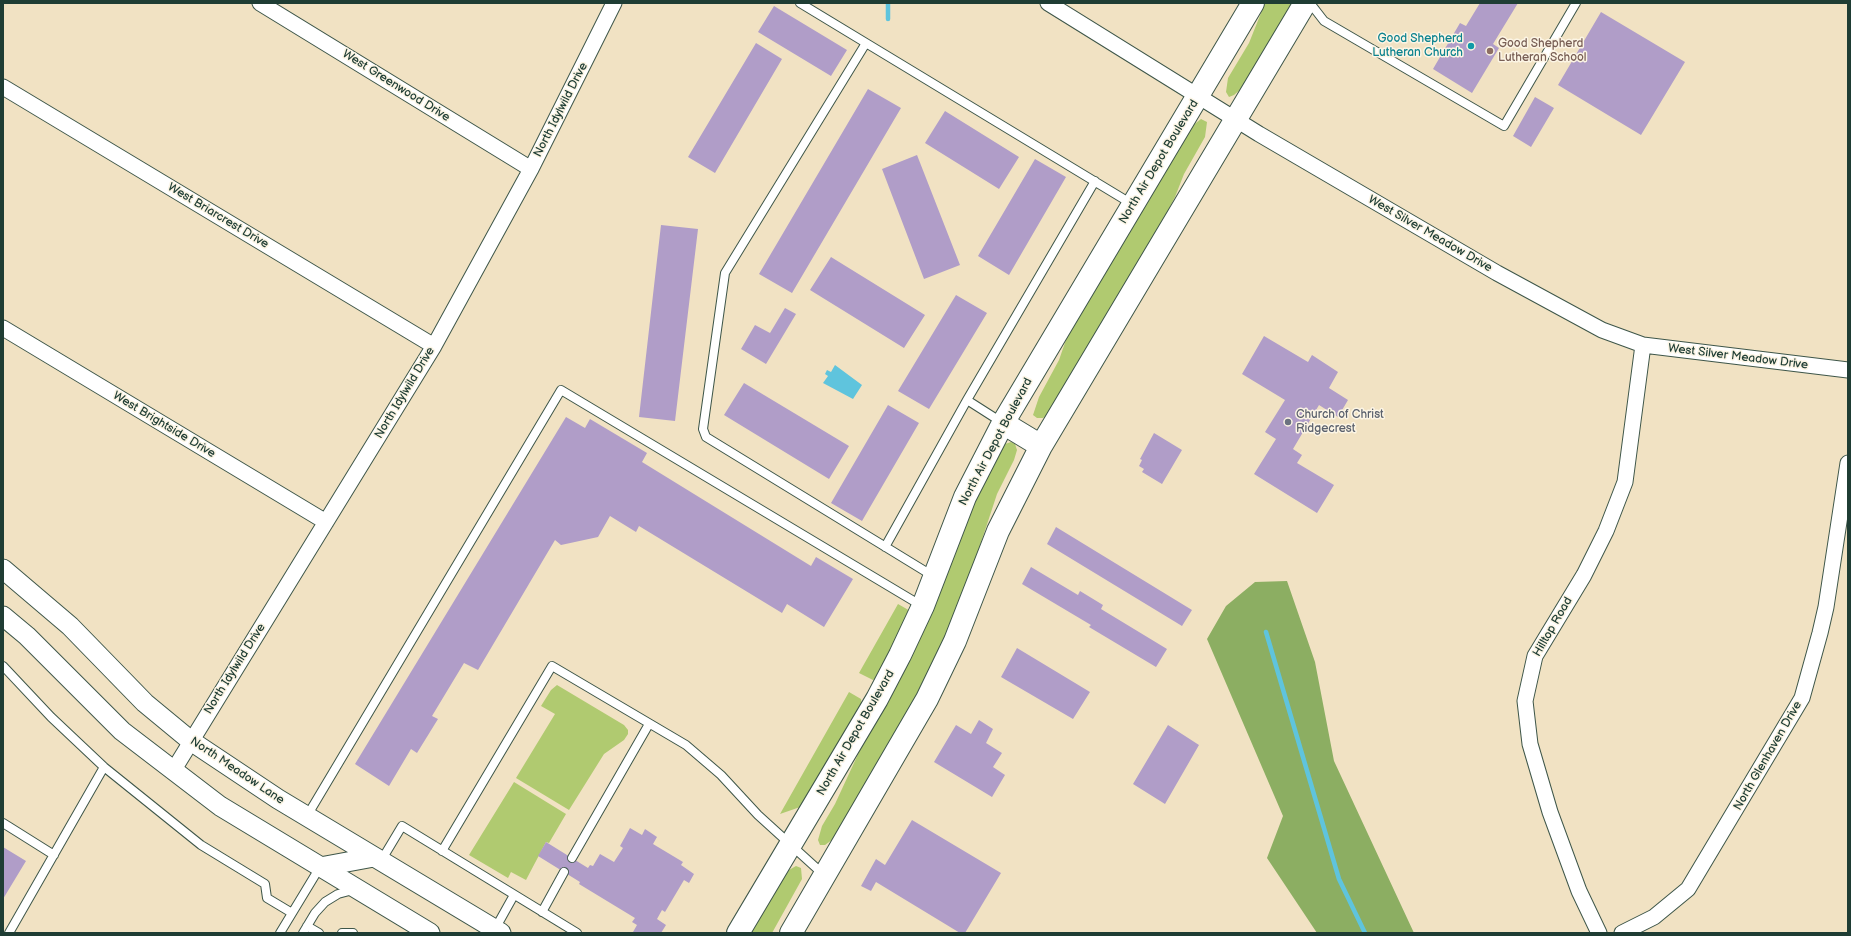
<!DOCTYPE html>
<style>
body{margin:0}
#map{position:relative;width:1851px;height:936px;overflow:hidden;background:#f1e2c3;font-family:"Balsamiq Sans",sans-serif}
canvas{display:block}
.frame{position:absolute;inset:0;border:4px solid #1f3d34;pointer-events:none}
</style>
<div id="map">
<canvas width="1851" height="936"></canvas>
<div class="frame"></div>
</div>
<script>
const ctx = document.querySelector('canvas').getContext('2d');
ctx.lineJoin = 'round';
function fill(path, color) {
  ctx.fillStyle = color;
  ctx.fill(path, 'evenodd');
}
function poly(rows) {
  const path = new Path2D();
  for (const r of rows) {
    path.moveTo(r[0], r[1]);
    for (let i = 2; i < r.length; i += 2) path.lineTo(r[i], r[i + 1]);
  }
  return path;
}
function trace(path, color, width, dash) {
  ctx.strokeStyle = color;
  ctx.lineWidth = width;
  ctx.lineCap = dash ? 'butt' : 'round';
  ctx.setLineDash(dash || []);
  ctx.stroke(path);
}
function write(font, color, halo, rows, align = 'center') {
  ctx.font = font + ' "Balsamiq Sans",sans-serif';
  ctx.lineWidth = 3;
  ctx.setLineDash([]);
  ctx.textBaseline = 'middle';
  ctx.strokeStyle = halo;
  ctx.fillStyle = color;
  for (const [text, x, y, turn = 0] of rows) {
    ctx.save();
    ctx.translate(x, y);
    ctx.rotate((+turn || 0) * Math.PI / 180);
    ctx.textAlign = isNaN(turn) ? turn : align;
    if (halo) ctx.strokeText(text, 0, 0);
    ctx.fillText(text, 0, 0);
    ctx.restore();
  }
}
const green = poly([
 [1265,3,1294,3,1242,88,1234,95,1229,97,1226,92,1228,78,1249,43],
 [1201,119,1207,122,1205,137,1184,174,1175,197,1159,228,1051,412,1043,418,1037,418,1033,415,1039,397,1059,360,1067,337,1079,313,1187,130],
 [1011,442,1015,444,1017,450,1014,460,997,494,966,588,930,674,836,837,825,845,820,845,818,840,822,826,835,804,997,454,1005,444],
 [898,604,912,612,880,675,873,680,859,673],
 [557,685,624,725,628,730,628,734,624,740,604,754,569,810,516,778,555,714,541,706,551,690],
 [849,692,861,699,862,705,803,806,780,814],
 [514,782,566,814,549,843,546,842,526,880,511,872,508,878,469,855],
 [796,866,801,868,802,879,772,933,750,933,780,881,789,870]
]);
const forest = poly([
 [1287,581,1315,662,1334,761,1414,933,1317,933,1267,858,1283,816,1207,639,1226,606,1255,582]
]);
const water = poly([
 [835,365,862,385,853,399,823,383,828,376,825,374,827,370,831,372]
]);
const stream = poly([
 [888,19,888,3],
 [1266,632,1339,879,1365,933]
]);
const building = poly([
 [1480,3,1518,3,1493,44,1499,48,1472,93,1433,69,1460,23,1466,26],
 [774,6,847,50,831,76,758,32],
 [1601,12,1685,62,1641,135,1558,85],
 [756,43,782,59,715,173,688,157],
 [868,89,901,108,792,293,759,274],
 [1535,97,1554,108,1531,147,1513,136],
 [945,111,1019,157,999,189,925,143],
 [917,155,960,265,924,279,882,169],
 [1035,159,1066,177,1009,275,978,256],
 [661,225,698,229,675,421,639,417],
 [831,257,925,315,904,348,810,290],
 [956,295,987,313,929,409,898,391],
 [785,308,796,314,766,364,741,349,755,325,770,333],
 [1264,336,1308,362,1312,355,1338,372,1329,388,1348,400,1338,417,1319,405,1293,449,1302,455,1297,463,1334,485,1317,513,1254,474,1276,439,1265,432,1285,400,1242,374],
 [744,383,849,446,829,479,724,415],
 [888,405,919,423,862,521,831,503],
 [566,417,585,428,590,419,647,453,642,462,811,566,816,557,853,579,824,627,787,604,782,613,639,526,636,532,610,516,598,537,561,545,555,540,478,670,464,663,432,716,438,719,417,753,411,749,389,786,355,764],
 [1154,433,1182,450,1162,484,1142,472,1144,469,1139,466,1142,460,1140,459],
 [1056,527,1192,610,1182,626,1047,544],
 [1031,567,1078,595,1080,591,1103,605,1101,609,1167,649,1156,667,1089,627,1091,625,1022,584],
 [1017,648,1090,692,1073,719,1001,677],
 [979,720,993,729,986,743,1002,753,993,767,1005,775,992,797,934,762,956,725,971,734],
 [1168,725,1199,745,1165,804,1133,784],
 [912,820,1001,873,965,933,960,933,876,882,871,891,861,886,876,859,885,865],
 [630,828,642,835,645,829,657,837,653,844,683,862,681,865,694,874,689,883,684,880,665,912,662,910,657,919,666,925,661,933,633,932,637,925,632,922,635,918,579,884,580,882,538,856,546,842,588,868,590,865,593,866,600,854,614,862,623,848,620,846],
 [3,847,26,861,3,899]
]);
const service = poly([
 [800,3,866,43],
 [1310,3,1324,21,1504,126,1576,3],
 [967,400,1003,423],
 [885,547,967,400,1095,181],
 [933,576,706,437,703,429,725,273,866,43,1132,204],
 [3,666,51,717,104,767,201,845,265,884,267,898,292,913],
 [307,816,561,390,922,606],
 [3,823,54,855],
 [442,851,552,666,686,745,721,775,758,815,824,875],
 [572,858,649,724],
 [381,861,402,826,577,933],
 [542,912,564,872],
 [307,926,319,933],
 [495,929,514,895],
 [9,933,104,767],
 [280,933,320,867],
 [303,933,315,913,325,902,338,894,353,890],
 [342,933,353,933]
]);
const minor = poly([
 [260,3,531,169],
 [1048,3,1259,134,1497,273,1602,330,1643,345,1848,370],
 [3,87,434,346],
 [3,328,326,522],
 [173,771,434,346,531,169,614,3],
 [1599,933,1579,891,1550,812,1530,744,1525,701,1535,656,1584,575,1606,531,1625,482,1643,345],
 [1622,933,1654,917,1688,889,1802,698,1820,633,1826,607,1848,463]
]);
const tertiary = poly([
 [3,569,70,626,145,703,191,741,278,799,501,933],
 [3,616,27,636,122,731,220,806,430,933],
 [320,867,374,857]
]);
const primary = poly([
 [1003,423,1041,446],
 [738,933,877,699,900,655,923,606,965,497,1003,423,1253,3],
 [791,933,927,699,955,641,998,531,1041,446,1305,3]
]);
const markers = [
 [1471,46,4,"#0f9aa8"],
 [1490,51,4,"#8d6e63"],
 [1288,422,4,"#6b7280"]
];
const cultureNames = [
 ["Good Shepherd",1463,39],
 ["Lutheran Church",1463,53]
];
const educationNames = [
 ["Good Shepherd",1498,44],
 ["Lutheran School",1498,58]
];
const streetNames = [
 ["West Greenwood Drive",396,86,32],
 ["North Idylwild Drive",561,110,-63],
 ["North Air Depot Boulevard",1159,162,-59],
 ["West Briarcrest Drive",218,216,31],
 ["West Silver Meadow Drive",1430,234,30],
 ["West Silver Meadow Drive",1738,357,7],
 ["North Idylwild Drive",405,393,-59],
 ["West Brightside Drive",164,425,31],
 ["North Air Depot Boulevard",996,442,-62],
 ["Hilltop Road",1553,627,-60],
 ["North Idylwild Drive",235,669,-58],
 ["North Air Depot Boulevard",856,733,-60],
 ["North Glenhaven Drive",1768,756,-60],
 ["North Meadow Lane",237,771,34]
];
const worshipNames = [
 ["Church of Christ",1296,415],
 ["Ridgecrest",1296,429]
];
fill(green, '#b0ca70');
fill(forest, '#8cae62');
fill(water, '#5fc4dd');
trace(stream, '#5fc4dd', 4.5);
fill(building, '#b09dc8');
trace(service, '#3e5649', 10);
trace(minor, '#3e5649', 17);
trace(tertiary, '#3e5649', 21);
trace(primary, '#3e5649', 24);
trace(service, '#fff', 8);
trace(minor, '#fff', 15);
trace(tertiary, '#fff', 19);
trace(primary, '#fff', 22);
for (const [x, y, r, color] of markers) {
  const dot = new Path2D();
  dot.arc(x, y, r, 0, 2 * Math.PI);
  ctx.fillStyle = color;
  ctx.fill(dot);
  trace(dot, '#fcf5e5', 1.5);
}
write('12px', '#0d838f', '#fcf5e5', cultureNames, 'right');
write('12px', '#785e54', '#fcf5e5', educationNames, 'left');
write('12px', '#1f3d34', '#fcf5e5', streetNames);
write('12px', '#5b616d', '#fcf5e5', worshipNames, 'left');
</script>
